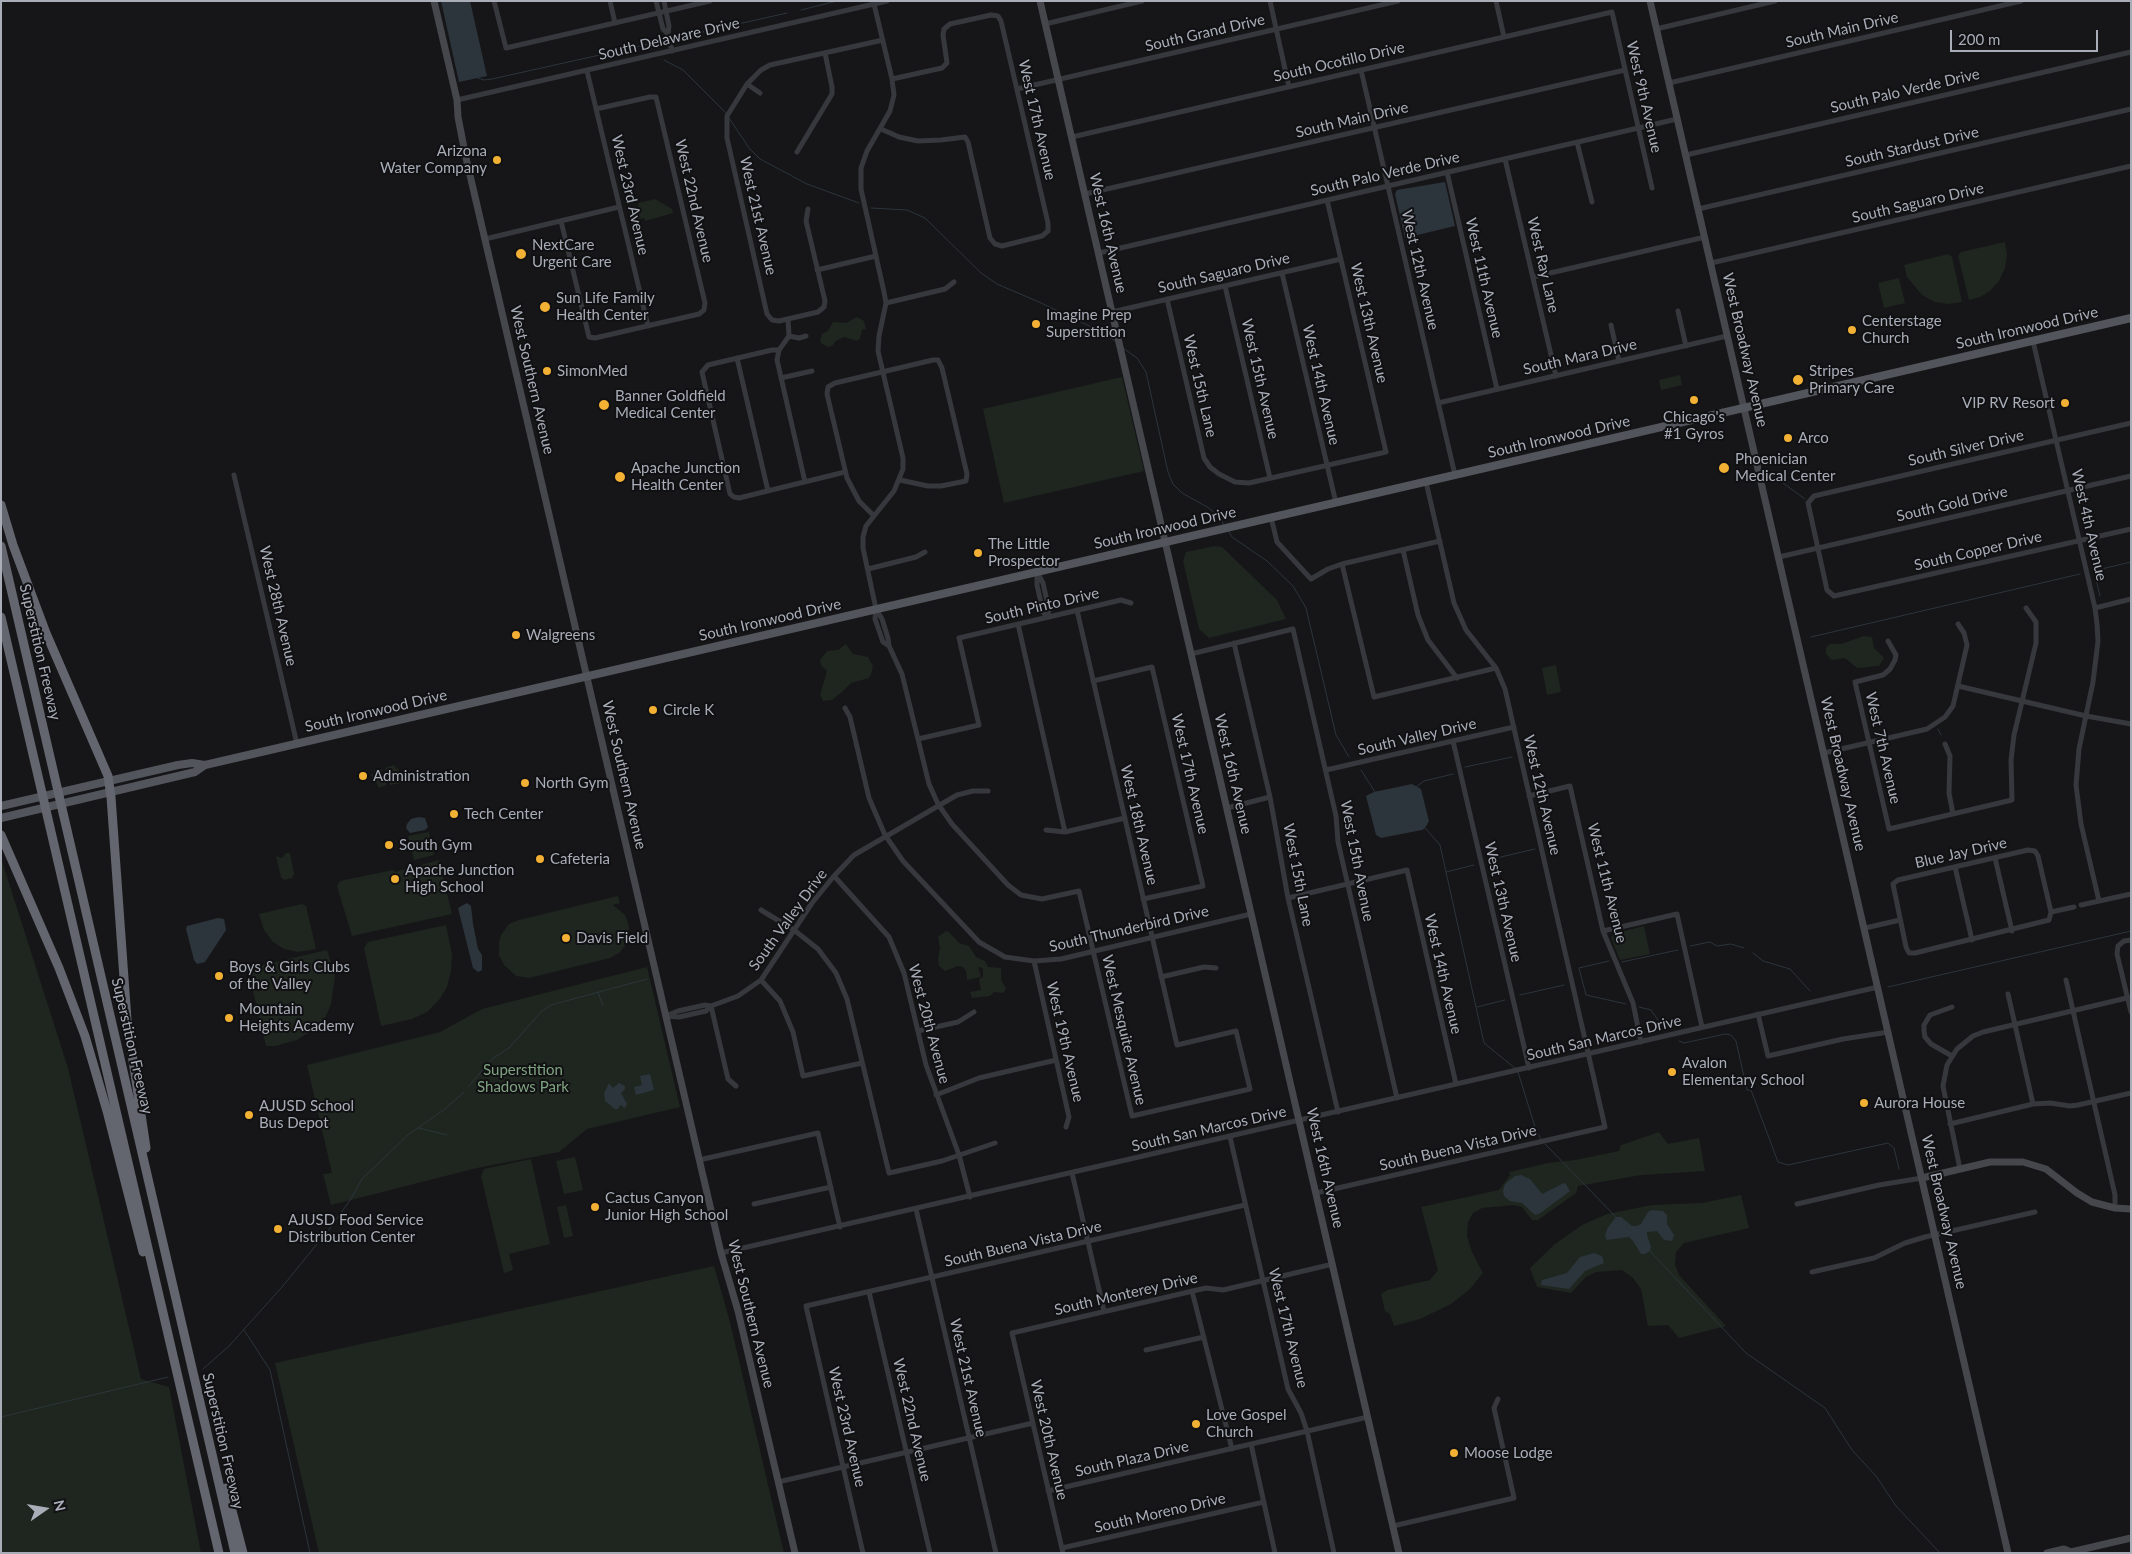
<!DOCTYPE html>
<style>
body{margin:0}
#map{position:relative;width:2132px;height:1554px;overflow:hidden;background:#161618;font-family:Lato,sans-serif}
canvas{display:block}
.frame{position:absolute;inset:0;border:2px solid #a8adb8;pointer-events:none}
.north{position:absolute;left:20px;top:1484px;width:50px;height:50px;-webkit-text-stroke:4px #111113;paint-order:stroke;rotate:77deg;font-size:14px;font-weight:700;line-height:20px;text-align:center;color:#a8adb8}
.north::after{content:'';display:block;margin:auto;width:18px;height:22px;background:#a8adb8;clip-path:polygon(50% 0,100% 100%,50% 72%,0 100%)}
.scale{position:absolute;left:1950px;top:30px;width:148px;height:22px;box-sizing:border-box;border:2px solid #a8adb8;border-top:0;padding-left:6px;font-size:15px;line-height:18px;white-space:nowrap;color:#a8adb8;-webkit-text-stroke:4px #111113;paint-order:stroke}
</style>
<div id="map">
<canvas width="2132" height="1554"></canvas>
<div class="frame"></div>
<div class="north">N</div>
<div class="scale">200 m</div>
</div>
<script>
const ctx = document.querySelector('canvas').getContext('2d');
ctx.lineJoin = 'round';
function fill(path, color) {
  ctx.fillStyle = color;
  ctx.fill(path, 'evenodd');
}
function poly(rows) {
  const path = new Path2D();
  for (const r of rows) {
    path.moveTo(r[0], r[1]);
    for (let i = 2; i < r.length; i += 2) path.lineTo(r[i], r[i + 1]);
  }
  return path;
}
function trace(path, color, width, dash) {
  ctx.strokeStyle = color;
  ctx.lineWidth = width;
  ctx.lineCap = dash ? 'butt' : 'round';
  ctx.setLineDash(dash || []);
  ctx.stroke(path);
}
function write(font, color, halo, rows, align = 'center') {
  ctx.font = font + ' Lato,sans-serif';
  ctx.lineWidth = 4;
  ctx.setLineDash([]);
  ctx.textBaseline = 'middle';
  ctx.strokeStyle = halo;
  ctx.fillStyle = color;
  for (const [text, x, y, turn = 0] of rows) {
    ctx.save();
    ctx.translate(x, y);
    ctx.rotate((+turn || 0) * Math.PI / 180);
    ctx.textAlign = isNaN(turn) ? turn : align;
    if (halo) ctx.strokeText(text, 0, 0);
    ctx.fillText(text, 0, 0);
    ctx.restore();
  }
}
const green = poly([
 [655,199,672,209,673,213,645,221,644,218,636,220,635,216,631,217,631,213,636,211,639,203],
 [2005,242,2007,255,2005,268,1999,281,1990,291,1980,297,1969,300,1958,256,1961,252],
 [1948,254,1952,257,1962,302,1948,304,1935,302,1922,295,1907,277,1904,265],
 [1899,278,1905,303,1884,308,1878,283],
 [857,317,864,321,866,329,862,330,860,338,857,341,844,337,836,341,832,346,828,347,821,343,820,340,822,334,828,331,833,322,846,323],
 [1680,375,1682,385,1661,390,1659,380],
 [1122,377,1144,471,1004,503,983,409],
 [1215,546,1222,547,1277,600,1286,619,1209,638,1199,629,1183,561,1186,552],
 [1864,636,1872,637,1874,648,1884,658,1879,666,1857,668,1845,658,1832,660,1826,654,1826,648,1830,644,1841,644],
 [846,644,853,654,868,657,873,666,871,675,869,678,851,683,843,691,832,700,823,701,820,695,827,671,821,665,820,660,827,651,838,650],
 [1556,665,1561,692,1547,695,1542,668],
 [394,765,396,769,398,768,401,783,390,785,387,777,388,773,385,768],
 [382,769,382,775,385,777,386,785,379,788,375,780,373,781,371,774,374,774,374,770],
 [429,832,434,855,414,860,408,836],
 [286,853,290,853,294,874,292,878,284,880,281,877,276,856,282,858],
 [1,858,68,1068,141,1379,169,1387,201,1553,1,1553],
 [439,860,452,914,352,936,337,886,340,881,393,870,395,872],
 [618,896,620,903,613,905,625,915,629,927,627,943,619,953,610,958,529,978,516,976,504,965,499,955,499,942,501,935,509,924,519,920],
 [302,904,306,906,316,949,298,952,284,949,273,942,264,930,259,914],
 [446,925,452,955,451,971,447,987,439,1000,427,1012,412,1019,381,1026,364,948,368,942],
 [1644,926,1650,954,1620,960,1611,938,1613,934],
 [946,931,949,932,959,943,969,946,976,957,985,961,988,967,1001,968,1001,979,1006,989,1003,993,994,992,990,996,972,998,970,992,981,990,979,979,983,977,983,968,978,967,981,977,967,980,966,971,963,967,958,966,945,971,939,966,938,959,940,948,938,937],
 [327,950,335,976,331,1004,325,1018,317,1027,297,1040,275,1046,266,1046,249,974,254,967],
 [647,967,680,1107,587,1129,559,1152,477,1168,331,1205,323,1174,332,1173,307,1065,440,1032,482,1009],
 [1659,1132,1668,1144,1699,1138,1705,1171,1641,1175,1578,1186,1576,1193,1538,1220,1532,1220,1522,1207,1514,1205,1482,1208,1473,1213,1468,1222,1467,1236,1472,1252,1483,1273,1470,1289,1451,1304,1420,1319,1394,1326,1390,1314,1385,1311,1381,1294,1387,1290,1430,1280,1438,1270,1421,1207,1499,1190,1510,1175,1509,1172,1548,1163,1575,1160,1619,1151,1621,1145],
 [575,1157,583,1190,564,1194,556,1161],
 [531,1159,550,1244,509,1254,513,1270,504,1273,481,1176,484,1169],
 [1741,1195,1749,1228,1684,1243,1676,1252,1675,1265,1679,1275,1726,1326,1679,1338,1668,1325,1648,1326,1641,1289,1633,1278,1622,1270,1596,1272,1586,1277,1571,1293,1537,1287,1530,1268,1555,1244,1582,1225,1607,1214,1652,1205,1702,1203],
 [566,1205,573,1236,564,1238,557,1207],
 [714,1266,730,1322,784,1553,319,1553,275,1363]
]);
const water = poly([
 [441,1,470,1,487,76,459,82],
 [1445,182,1455,226,1405,238,1395,194,1397,190],
 [1412,784,1421,789,1429,821,1425,828,1422,830,1381,838,1376,835,1366,796,1374,792],
 [419,817,425,818,428,827,425,830,410,833,406,828,407,824,411,819],
 [467,903,471,906,473,924,478,949,482,955,482,970,478,972,473,968,458,908],
 [218,918,224,919,226,930,205,962,197,964,194,960,186,929,187,926],
 [650,1074,654,1090,636,1095,634,1087,642,1085,640,1076],
 [609,1083,613,1088,619,1083,625,1086,625,1089,621,1093,627,1104,625,1108,620,1105,618,1109,615,1109,605,1101,604,1093],
 [1521,1175,1530,1179,1542,1194,1564,1183,1566,1184,1570,1191,1539,1214,1535,1215,1522,1203,1510,1201,1504,1196,1503,1191,1505,1184,1515,1176],
 [1652,1210,1663,1211,1667,1215,1667,1224,1674,1235,1672,1241,1664,1240,1657,1231,1647,1232,1647,1235,1651,1247,1650,1251,1645,1254,1641,1254,1633,1241,1629,1237,1607,1240,1605,1236,1607,1229,1616,1217,1621,1217,1632,1226,1637,1226,1641,1224,1648,1212],
 [1594,1253,1602,1256,1604,1263,1585,1271,1569,1289,1541,1285,1542,1280,1567,1273,1580,1257]
]);
const stream = poly([
 [801,10,837,1],
 [680,37,787,13],
 [641,45,647,49],
 [664,60,683,70,726,113],
 [478,78,484,80,492,79,658,42],
 [729,118,749,148,760,159,807,184,859,203],
 [871,208,907,210,925,218,981,273,997,284,1039,302,1104,333,1116,342],
 [1123,348,1137,358,1146,372,1168,472,1173,484,1182,493,1209,508,1220,518,1224,525],
 [1772,475,1805,499],
 [1228,530,1232,537,1267,561,1293,586,1306,608,1336,735,1349,757],
 [2093,571,2131,562],
 [2094,571,2100,596],
 [1811,637,2080,574],
 [1938,729,1941,735],
 [1529,755,1540,747],
 [1465,767,1512,757],
 [1361,770,1375,792],
 [1416,787,1424,781,1453,774],
 [1425,828,1440,845,1484,1043,1516,1069],
 [1488,860,1535,849],
 [1446,872,1474,865],
 [1690,946,1710,942,1717,946,1731,944,1744,948],
 [1753,953,1763,961,1790,969,1810,991],
 [1609,961,1579,968,1586,995,1626,1004],
 [1622,962,1678,950],
 [1888,987,2131,931],
 [598,992,603,1006],
 [1520,995,1564,985],
 [1477,1007,1505,1000],
 [1639,1007,1651,1010,1663,1027],
 [1679,1041,1684,1043,1725,1034,1731,1035,1736,1041,1747,1090,1751,1090,1778,1162,1788,1165,1888,1143,1894,1148,1899,1169],
 [1518,1072,1536,1130,1541,1139],
 [468,1087,492,1059,509,1048,542,1011,551,1005,647,979],
 [419,1128,447,1135],
 [1545,1144,1617,1218],
 [1650,1251,1746,1353,1825,1408,1852,1450,1876,1476,1896,1506,1940,1553],
 [244,1330,270,1370,310,1553],
 [203,1369,229,1346,282,1287,330,1228,351,1199,362,1179,408,1135,445,1109,464,1092],
 [1,1417,168,1377]
]);
const street = poly([
 [494,1,506,48,710,1],
 [610,1,615,23],
 [656,1,663,29,668,34],
 [664,1,669,26,668,34,672,51],
 [1270,1,1289,87],
 [1496,1,1504,37],
 [874,4,892,79,894,95,890,111,867,151,861,168,861,189,884,292,886,303,879,336,878,351,903,458,903,469,894,491,866,526,863,537,863,548,876,609,875,619,883,642,889,646],
 [1045,24,1142,1],
 [1656,29,1775,1],
 [1361,70,1455,475],
 [587,71,648,326],
 [1669,83,2021,1],
 [747,84,760,93],
 [1017,89,1398,1],
 [457,100,887,1],
 [881,129,899,137,918,141,941,140,965,137,968,142,990,238,995,244,1002,246,1042,236,1048,231,1048,223,1001,21,998,16,991,15,950,24,944,29,943,35,947,63,942,68,892,79],
 [1072,137,1612,12,1652,188],
 [1577,142,1592,202],
 [797,152,832,94,832,87,825,53],
 [1686,155,2131,52],
 [1505,159,1556,376],
 [1447,172,1497,389],
 [1085,194,1625,70],
 [808,209,806,221,825,301,824,307,818,312,779,321,772,320,767,314,727,138,727,116,747,84,761,70,770,65,883,40],
 [1698,209,2131,109],
 [561,221,589,337,595,338,699,314,704,310,705,303,656,97,650,97,596,109],
 [485,239,619,207],
 [1099,253,1677,119],
 [1711,263,2131,166],
 [817,270,876,256],
 [1282,273,1336,503],
 [1533,277,1705,237],
 [1225,286,1270,478],
 [1167,299,1204,458,1210,467,1219,474,1235,482,1249,483,1386,452,1327,200],
 [886,303,945,289,954,282],
 [1678,311,1686,346],
 [1112,312,1341,259],
 [788,319,789,336,779,350,777,360,805,482],
 [1611,325,1619,361],
 [789,336,799,338,806,336],
 [2033,341,2095,608,2097,624,2098,641,2093,682,2079,749,2076,785,2081,824,2099,901],
 [779,350,772,350,708,365,702,372,730,494,734,497,739,498,845,472],
 [737,358,768,491],
 [781,378,812,371],
 [1438,403,1727,336],
 [2131,423,1814,496,1808,503,1827,590,1834,596,2131,529],
 [234,475,297,744],
 [873,515,859,501,847,478,827,394,828,387,835,383,933,360,938,360,942,368,967,474,966,481,941,486,928,486,900,480],
 [1271,517,1277,542,1311,579,1328,569,1342,564,1440,541],
 [1403,550,1418,615,1428,640,1457,678],
 [1779,557,2131,476],
 [1342,564,1374,697,1496,668],
 [868,569,916,557,925,552],
 [1037,572,1043,583,1049,610,1047,617],
 [1037,572,1037,585,1043,612,1047,617],
 [2095,608,2131,599],
 [876,609,882,619,888,638,889,646,902,674,929,784,938,804,952,824,1008,885,1021,895,1042,899,1079,891,1132,1116,1250,1089,1236,1031,1177,1045,1077,610],
 [1018,624,1065,832],
 [1888,641,1896,655,1895,660,1890,669,1883,675,1855,682,1889,829,2012,800,2011,760,2014,735,2036,643,2036,622,2026,608],
 [1234,643,1270,797,1288,898,1338,1112],
 [1191,654,1293,629,1336,816,1338,842,1397,1098],
 [1093,681,1152,667,1203,886,1143,899],
 [1958,686,2086,716,2131,724],
 [845,708,850,717,869,798,885,835,903,861,979,942,1005,957,1034,961,1061,959,1251,914],
 [918,739,979,725,959,638,1121,600,1131,603],
 [1453,741,1529,1068],
 [1945,744,1950,756,1949,793,1953,814],
 [1824,753,1927,729,1945,717,1953,706,1967,645,1964,633,1958,624],
 [1326,770,1514,727],
 [1529,796,1570,786,1603,931,1633,1003,1641,1042],
 [1227,808,1270,797],
 [1046,830,1065,832,1125,818],
 [2028,850,2035,851,2038,856,2051,912,2049,920,1915,953,1909,953,1906,947,1893,884,1898,880,2028,850],
 [1995,858,2012,931],
 [1955,867,1972,940],
 [834,876,889,937,904,973,926,1065,959,1155,970,1197],
 [1288,898,1407,870,1456,1084],
 [2081,905,2131,894],
 [761,910,794,930,818,949,836,973,847,999,889,1173,942,1161,995,1143],
 [2051,912,2074,907],
 [1865,928,1900,920],
 [1603,931,1677,914,1702,1027],
 [2131,940,2124,941,2118,946,2117,954,2131,1012],
 [1034,961,1069,1117,1066,1127],
 [1161,977,1204,967,1216,968],
 [761,980,780,1001,793,1032,803,1076,862,1063],
 [2066,980,2115,1195,2115,1208],
 [2008,994,2033,1104],
 [711,1006,728,1079,736,1086],
 [1952,1007,1930,1015,1924,1025,1924,1031,1925,1037,1931,1044,1952,1056],
 [1758,1014,1768,1056,1843,1039,1889,1032],
 [668,1015,678,1011,705,1005,711,1006],
 [666,1016,679,1017,706,1011,711,1006,738,996,761,980,812,903,834,876,854,855,957,795,973,791,988,791],
 [918,1031,958,1022,974,1012],
 [936,1095,979,1078,1056,1060],
 [1950,1124,2033,1104,2050,1103,2070,1106,2078,1105,2131,1093],
 [1230,1137,1288,1389,1301,1413,1307,1431,1334,1553],
 [699,1160,818,1133,840,1227],
 [1960,1169,1943,1086,1947,1065,1957,1049,1973,1036,1983,1032,2131,997],
 [1072,1173,1104,1311],
 [1316,1193,1605,1127,1505,689,1496,668,1466,630,1454,603,1426,482],
 [754,1204,831,1187],
 [1797,1204,1879,1185,1922,1178],
 [916,1209,996,1553],
 [721,1253,1878,987],
 [1812,1272,1874,1258,1905,1243,1925,1237,2035,1212],
 [1192,1291,1232,1449],
 [869,1292,930,1553],
 [1146,1350,1204,1337],
 [1251,1444,1275,1553],
 [778,1482,1033,1423],
 [1048,1491,1368,1417],
 [1393,1526,1514,1498,1494,1408,1498,1399],
 [1062,1548,1264,1502],
 [863,1553,806,1306,1245,1205],
 [1063,1553,1012,1333,1206,1288,1223,1290,1333,1264]
]);
const secondary = poly([
 [434,1,457,100,458,117,466,158,721,1253,738,1311,795,1553],
 [1040,1,1399,1553],
 [1650,1,2008,1553],
 [1922,1178,1990,1162,2023,1162,2046,1169,2077,1193,2092,1202,2115,1208,2131,1209],
 [2047,1553,2064,1549,2071,1552,2131,1538]
]);
const primary = poly([
 [1,806,178,765,192,763,205,765,2131,318],
 [1,818,195,772,205,765]
]);
const highway = poly([
 [1,505,13,545,46,633,108,776,111,797,127,1020,146,1148],
 [1,546,235,1553],
 [1,617,219,1553],
 [1,835,59,968,85,1036,107,1111,143,1252],
 [226,1488,243,1553]
]);
const markers = [
 [497,160,5,"#f2b134"],
 [521,254,6,"#f2b134"],
 [545,307,6,"#f2b134"],
 [1036,324,5,"#f2b134"],
 [1852,330,5,"#f2b134"],
 [547,371,5,"#f2b134"],
 [1798,380,6,"#f2b134"],
 [1694,400,5,"#f2b134"],
 [2065,403,5,"#f2b134"],
 [604,405,6,"#f2b134"],
 [1788,438,5,"#f2b134"],
 [1724,468,6,"#f2b134"],
 [620,477,6,"#f2b134"],
 [978,553,5,"#f2b134"],
 [516,635,5,"#f2b134"],
 [653,710,5,"#f2b134"],
 [363,776,5,"#f2b134"],
 [525,783,5,"#f2b134"],
 [454,814,5,"#f2b134"],
 [389,845,5,"#f2b134"],
 [540,859,5,"#f2b134"],
 [395,879,5,"#f2b134"],
 [566,938,5,"#f2b134"],
 [219,976,5,"#f2b134"],
 [229,1018,5,"#f2b134"],
 [1672,1072,5,"#f2b134"],
 [1864,1103,5,"#f2b134"],
 [249,1115,5,"#f2b134"],
 [595,1207,5,"#f2b134"],
 [278,1229,5,"#f2b134"],
 [1196,1424,5,"#f2b134"],
 [1454,1453,5,"#f2b134"]
];
const streetNames = [
 ["South Main Drive",1842,30,-13],
 ["South Grand Drive",1205,33,-13],
 ["South Delaware Drive",669,39,-13],
 ["South Ocotillo Drive",1339,62,-13],
 ["South Palo Verde Drive",1905,91,-13],
 ["West 9th Avenue",1644,97,77],
 ["West 17th Avenue",1037,120,77],
 ["South Main Drive",1352,120,-13],
 ["South Stardust Drive",1912,147,-13],
 ["South Palo Verde Drive",1385,174,-13],
 ["West 23rd Avenue",630,195,77],
 ["West 22nd Avenue",694,201,77],
 ["South Saguaro Drive",1918,203,-13],
 ["West 21st Avenue",758,216,77],
 ["West 16th Avenue",1108,233,77],
 ["West Ray Lane",1543,265,77],
 ["West 12th Avenue",1420,270,77],
 ["South Saguaro Drive",1224,273,-13],
 ["West 11th Avenue",1484,278,77],
 ["West 13th Avenue",1369,323,77],
 ["South Ironwood Drive",2027,328,-13],
 ["West Broadway Avenue",1745,350,77],
 ["South Mara Drive",1580,357,-13],
 ["West 15th Avenue",1260,379,77],
 ["West Southern Avenue",532,380,77],
 ["West 14th Avenue",1321,385,77],
 ["West 15th Lane",1200,386,77],
 ["South Ironwood Drive",1559,437,-13],
 ["South Silver Drive",1966,448,-13],
 ["South Gold Drive",1952,504,-13],
 ["West 4th Avenue",2089,525,77],
 ["South Ironwood Drive",1165,528,-13],
 ["South Copper Drive",1978,551,-13],
 ["West 28th Avenue",278,606,77],
 ["South Pinto Drive",1042,606,-13],
 ["South Ironwood Drive",770,620,-13],
 ["Superstition Freeway",40,652,77],
 ["South Ironwood Drive",376,711,-13],
 ["South Valley Drive",1417,737,-13],
 ["West 7th Avenue",1883,748,77],
 ["West 17th Avenue",1190,774,77],
 ["West 16th Avenue",1233,774,77],
 ["West Broadway Avenue",1843,774,77],
 ["West Southern Avenue",624,775,77],
 ["West 12th Avenue",1542,795,77],
 ["West 18th Avenue",1139,825,77],
 ["Blue Jay Drive",1961,853,-13],
 ["West 15th Avenue",1357,861,79],
 ["West 15th Lane",1298,875,79],
 ["West 11th Avenue",1607,883,76],
 ["West 13th Avenue",1503,902,77],
 ["South Valley Drive",788,920,-54],
 ["South Thunderbird Drive",1129,929,-13],
 ["West 14th Avenue",1443,974,77],
 ["West 20th Avenue",929,1024,75],
 ["West Mesquite Avenue",1124,1030,77],
 ["South San Marcos Drive",1604,1038,-13],
 ["West 19th Avenue",1065,1042,77],
 ["Superstition Freeway",132,1046,77],
 ["South San Marcos Drive",1209,1129,-13],
 ["South Buena Vista Drive",1458,1148,-13],
 ["West 16th Avenue",1325,1168,77],
 ["West Broadway Avenue",1944,1212,77],
 ["South Buena Vista Drive",1023,1244,-13],
 ["South Monterey Drive",1126,1294,-13],
 ["West Southern Avenue",751,1314,76],
 ["West 17th Avenue",1288,1328,76],
 ["West 21st Avenue",968,1378,77],
 ["West 22nd Avenue",912,1420,77],
 ["West 23rd Avenue",847,1427,77],
 ["West 20th Avenue",1049,1440,77],
 ["Superstition Freeway",223,1441,77],
 ["South Plaza Drive",1132,1459,-13],
 ["South Moreno Drive",1160,1513,-13]
];
const poiNames = [
 ["Arizona",487,151,"right"],
 ["Water Company",487,168,"right"],
 ["NextCare",532,245],
 ["Urgent Care",532,262],
 ["Sun Life Family",556,298],
 ["Health Center",556,315],
 ["Imagine Prep",1046,315],
 ["Superstition",1046,332],
 ["Centerstage",1862,321],
 ["Church",1862,338],
 ["SimonMed",557,371],
 ["Stripes",1809,371],
 ["Primary Care",1809,388],
 ["Banner Goldfield",615,396],
 ["Medical Center",615,413],
 ["VIP RV Resort",2055,403,"right"],
 ["Chicago's",1694,417,"center"],
 ["#1 Gyros",1694,434,"center"],
 ["Arco",1798,438],
 ["Phoenician",1735,459],
 ["Medical Center",1735,476],
 ["Apache Junction",631,468],
 ["Health Center",631,485],
 ["The Little",988,544],
 ["Prospector",988,561],
 ["Walgreens",526,635],
 ["Circle K",663,710],
 ["Administration",373,776],
 ["North Gym",535,783],
 ["Tech Center",464,814],
 ["South Gym",399,845],
 ["Cafeteria",550,859],
 ["Apache Junction",405,870],
 ["High School",405,887],
 ["Davis Field",576,938],
 ["Boys & Girls Clubs",229,967],
 ["of the Valley",229,984],
 ["Mountain",239,1009],
 ["Heights Academy",239,1026],
 ["Avalon",1682,1063],
 ["Elementary School",1682,1080],
 ["Aurora House",1874,1103],
 ["AJUSD School",259,1106],
 ["Bus Depot",259,1123],
 ["Cactus Canyon",605,1198],
 ["Junior High School",605,1215],
 ["AJUSD Food Service",288,1220],
 ["Distribution Center",288,1237],
 ["Love Gospel",1206,1415],
 ["Church",1206,1432],
 ["Moose Lodge",1464,1453]
];
const parkNames = [
 ["Superstition",523,1070],
 ["Shadows Park",523,1087]
];
fill(green, '#1e261f');
fill(water, '#2c353c');
trace(stream, '#2c353c', 1);
trace(street, '#37383d', 5);
trace(secondary, '#45474d', 7);
trace(primary, '#53555c', 8);
trace(highway, '#63666e', 9);
for (const [x, y, r, color] of markers) {
  const dot = new Path2D();
  dot.arc(x, y, r, 0, 2 * Math.PI);
  ctx.fillStyle = color;
  ctx.fill(dot);
  trace(dot, '#111113', 2);
}
write('15px', '#a8adb8', '#111113', streetNames);
write('15px', '#a8adb8', '#111113', poiNames, 'left');
write('15px', '#7fa381', '#111113', parkNames);
</script>
